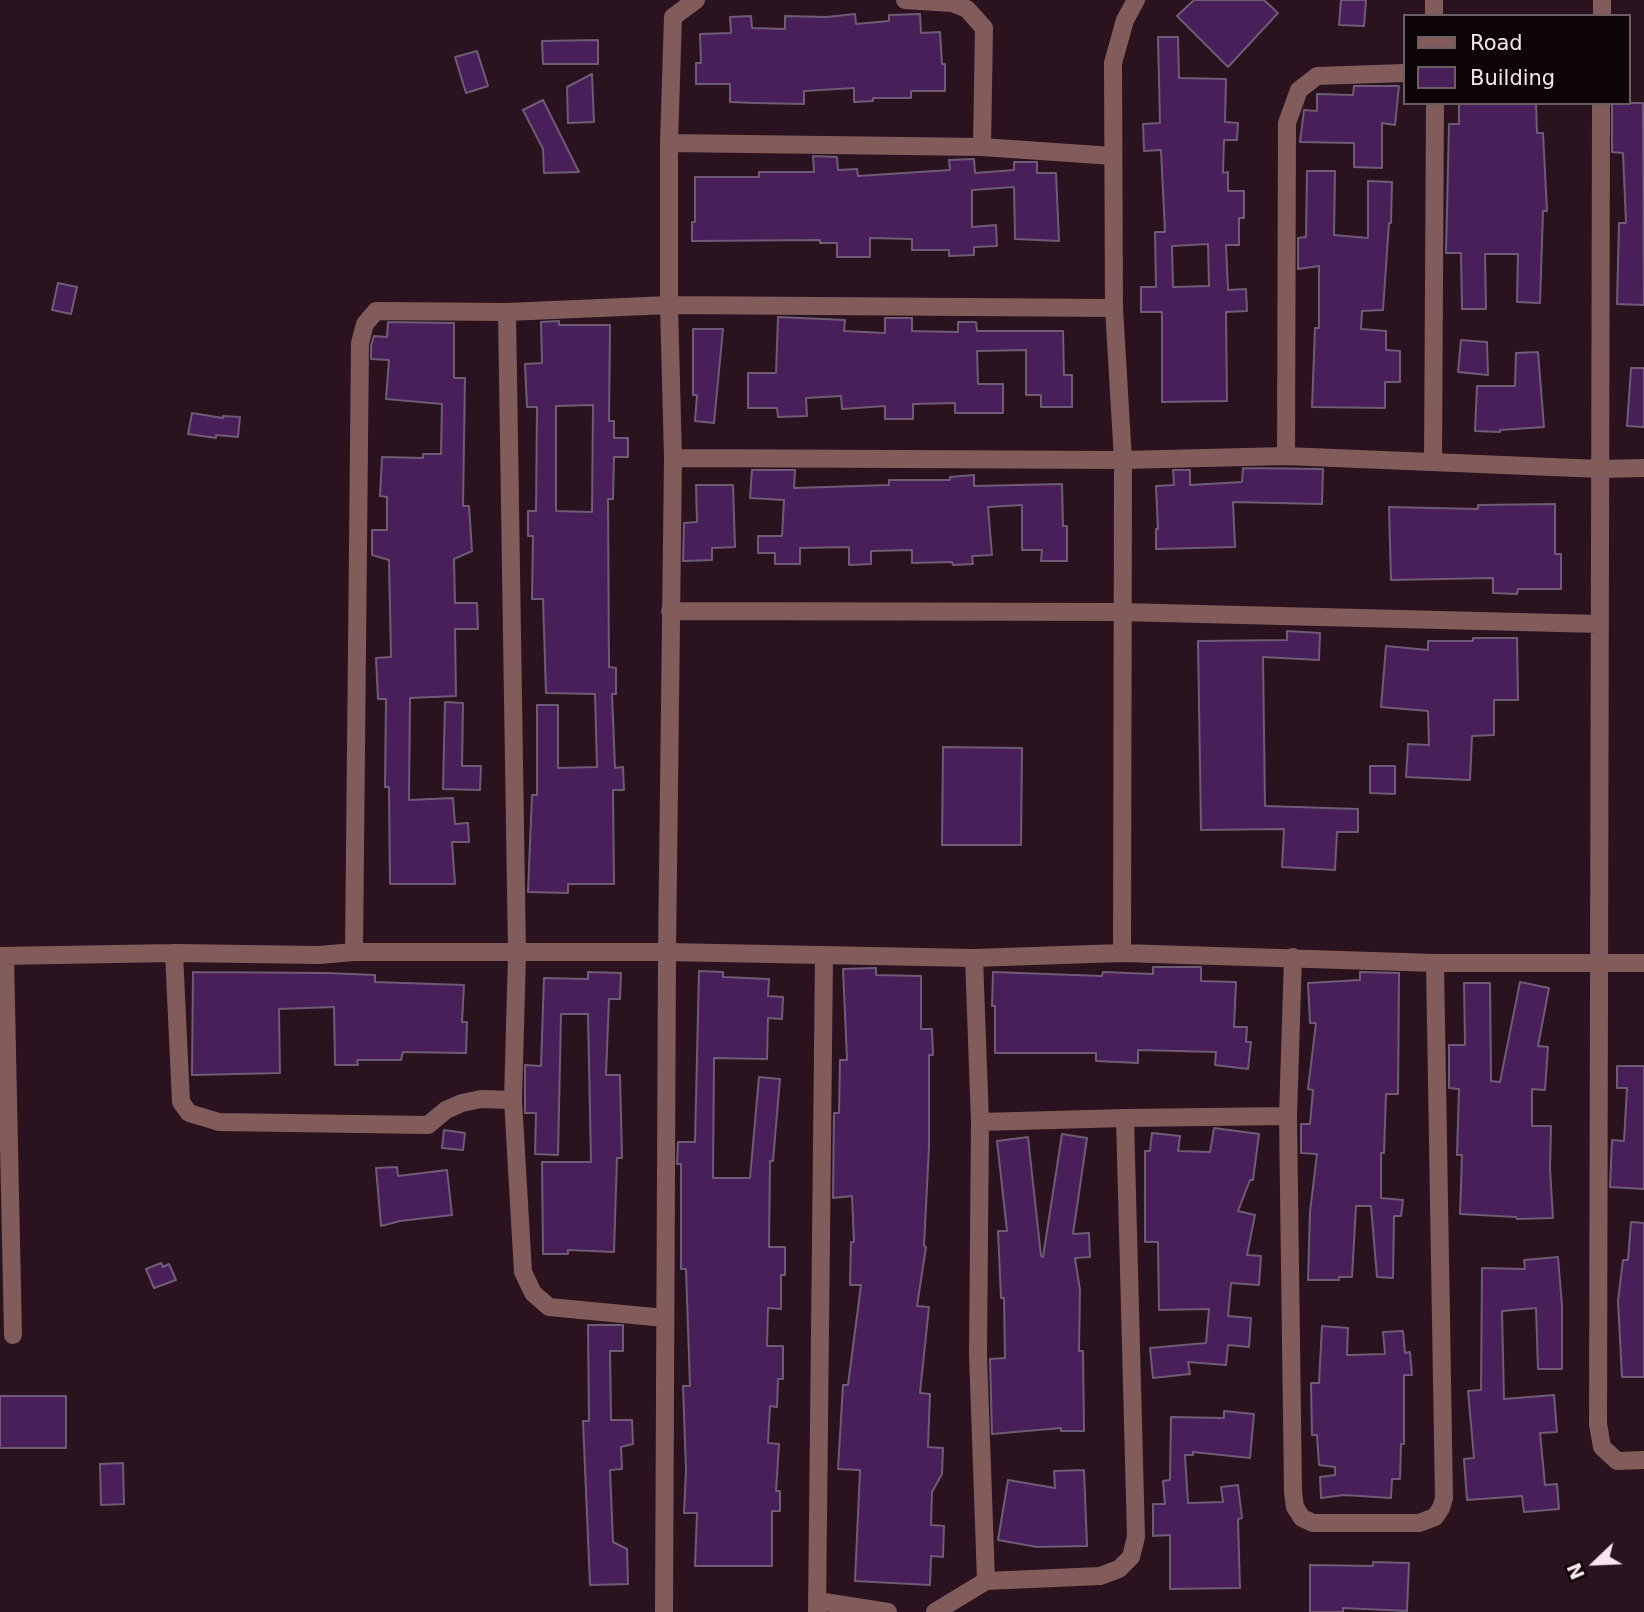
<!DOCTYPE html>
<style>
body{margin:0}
#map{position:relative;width:1644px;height:1612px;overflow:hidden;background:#2a121e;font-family:"DejaVu Sans",sans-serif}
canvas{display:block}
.legend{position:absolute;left:1403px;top:14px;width:228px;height:91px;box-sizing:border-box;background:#0c0407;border:2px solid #6a5e63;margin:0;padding:9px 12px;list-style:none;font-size:21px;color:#f8e6ee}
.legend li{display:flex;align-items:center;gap:14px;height:35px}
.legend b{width:35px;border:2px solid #6a5e63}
.north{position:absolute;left:1560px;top:1528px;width:70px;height:70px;-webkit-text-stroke:5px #0c0407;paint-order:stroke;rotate:247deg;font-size:19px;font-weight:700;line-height:28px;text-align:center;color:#f8e6ee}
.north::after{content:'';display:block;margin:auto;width:24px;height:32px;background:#f8e6ee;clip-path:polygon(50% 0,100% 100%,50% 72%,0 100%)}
</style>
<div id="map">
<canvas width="1644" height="1612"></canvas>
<ul class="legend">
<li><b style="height:9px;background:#815c5a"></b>Road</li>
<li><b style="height:19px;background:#491f5a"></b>Building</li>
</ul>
<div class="north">N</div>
</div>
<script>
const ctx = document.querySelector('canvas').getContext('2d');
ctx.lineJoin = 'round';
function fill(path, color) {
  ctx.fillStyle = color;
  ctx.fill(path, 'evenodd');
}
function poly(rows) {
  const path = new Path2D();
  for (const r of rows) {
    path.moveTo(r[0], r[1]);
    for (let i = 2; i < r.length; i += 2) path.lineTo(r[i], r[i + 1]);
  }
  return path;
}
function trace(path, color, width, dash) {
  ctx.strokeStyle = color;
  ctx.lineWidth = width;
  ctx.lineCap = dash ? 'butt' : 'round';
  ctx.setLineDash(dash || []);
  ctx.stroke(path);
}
const building = poly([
 [1194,0,1264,0,1278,13,1228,67,1177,16,1194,0],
 [1341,0,1366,0,1364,26,1339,25,1341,0],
 [855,14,856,24,889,21,889,15,920,14,921,33,940,32,942,64,945,64,945,91,911,91,911,98,873,98,873,101,854,102,854,88,804,91,804,104,755,103,730,102,730,84,696,84,696,63,701,63,700,34,731,33,730,17,751,16,752,28,785,29,785,16,826,17,855,14],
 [1158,37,1178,37,1179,78,1226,79,1225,122,1238,123,1237,140,1224,140,1223,173,1228,172,1228,191,1244,191,1244,218,1239,218,1239,245,1226,245,1228,290,1246,289,1247,311,1226,312,1227,401,1162,402,1162,312,1141,312,1141,287,1156,287,1155,232,1165,232,1161,150,1144,151,1143,124,1160,123,1158,37],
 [1208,244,1209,286,1173,287,1172,246,1208,244],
 [598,40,598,64,543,64,542,41,598,40],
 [477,51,488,86,466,93,455,57,477,51],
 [592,74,594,122,568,123,567,87,592,74],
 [1354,86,1399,86,1395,125,1382,123,1382,168,1354,167,1354,143,1300,142,1304,110,1317,111,1317,94,1353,95,1354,86],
 [543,100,579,172,544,173,543,149,523,110,543,100],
 [1459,103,1536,103,1537,133,1543,133,1547,211,1543,211,1540,303,1517,302,1518,254,1485,254,1486,309,1462,309,1461,253,1446,253,1449,124,1459,124,1459,103],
 [1612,103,1643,103,1644,305,1617,304,1619,223,1626,223,1623,153,1612,152,1612,103],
 [813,156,837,157,838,170,857,169,858,176,950,170,949,160,974,159,975,173,1014,170,1014,162,1037,162,1037,173,1056,173,1059,241,1015,239,1014,187,972,190,972,227,996,225,997,246,974,247,974,255,949,256,949,250,912,250,912,239,870,238,870,257,837,257,837,243,820,243,820,240,692,241,692,222,695,222,695,177,759,177,759,172,814,172,813,156],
 [1307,171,1335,171,1334,235,1368,238,1368,181,1392,182,1391,223,1389,223,1383,310,1362,311,1361,329,1386,331,1386,350,1400,351,1400,382,1385,382,1385,408,1312,407,1315,328,1319,328,1319,266,1298,269,1298,238,1306,237,1307,171],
 [58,283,77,287,71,314,52,310,58,283],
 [778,317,845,320,844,331,885,333,885,318,912,318,912,331,958,332,958,322,976,322,977,331,1063,331,1064,375,1072,375,1072,407,1041,407,1041,395,1026,395,1026,350,977,351,978,384,1003,384,1003,413,955,413,955,403,913,404,913,419,885,419,885,406,842,409,841,396,806,398,807,416,778,417,777,408,748,408,748,373,776,373,778,317],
 [559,321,559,325,610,325,609,421,614,421,614,438,628,438,628,457,614,457,613,499,608,499,609,667,616,668,616,694,612,694,615,768,623,767,624,790,613,790,614,884,568,884,568,893,528,892,532,795,537,795,537,705,558,705,558,768,597,767,595,694,546,693,543,599,532,599,533,536,528,536,528,511,536,511,537,407,527,407,525,364,542,363,541,322,559,321],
 [593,405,592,512,556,511,556,406,593,405],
 [388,322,454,323,454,378,465,378,463,506,469,506,472,551,454,559,455,603,477,603,478,629,455,629,456,696,410,698,409,800,453,798,455,824,468,823,469,842,452,842,455,884,390,884,389,787,385,787,386,699,378,699,376,658,391,657,389,560,372,555,372,530,387,530,387,497,380,496,382,457,423,458,423,454,441,454,442,404,386,399,389,360,371,359,371,345,374,336,387,337,388,322],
 [693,329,723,329,714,423,695,421,697,395,693,395,693,329],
 [1461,340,1487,342,1488,375,1458,372,1461,340],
 [1538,352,1544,427,1500,430,1500,432,1475,431,1477,386,1515,386,1516,353,1538,352],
 [1631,368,1644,368,1644,427,1627,426,1631,368],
 [192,413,223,418,223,416,240,417,238,437,216,435,216,438,188,434,192,413],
 [1243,468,1323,469,1322,504,1233,502,1235,547,1156,549,1156,529,1158,529,1156,486,1174,485,1173,470,1190,470,1190,485,1242,482,1243,468],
 [752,470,795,470,794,488,889,485,889,480,950,480,950,477,974,475,974,486,1062,484,1063,526,1067,526,1067,561,1041,561,1042,550,1022,550,1022,505,988,507,992,555,972,556,973,564,953,565,952,562,912,563,912,550,871,551,871,564,849,565,849,547,800,548,800,564,775,564,775,553,758,553,758,536,782,536,784,500,750,498,752,470],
 [696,485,733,485,735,547,712,548,712,560,683,561,684,523,697,522,696,485],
 [1555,504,1555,554,1561,554,1561,589,1518,589,1517,594,1493,593,1493,578,1391,580,1389,507,1478,509,1478,505,1555,504],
 [1287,631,1320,633,1319,660,1263,657,1265,806,1358,809,1358,832,1337,832,1335,870,1282,867,1284,829,1201,830,1198,641,1287,640,1287,631],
 [1473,638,1517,638,1518,700,1494,700,1494,735,1472,736,1470,780,1406,777,1408,744,1429,745,1428,711,1381,707,1386,646,1428,650,1428,641,1473,641,1473,638],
 [445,702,463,703,462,766,481,766,480,790,443,789,445,702],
 [943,747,1022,748,1021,845,942,845,943,747],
 [1370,766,1395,766,1395,794,1370,793,1370,766],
 [1153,967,1201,967,1201,981,1236,982,1234,1027,1247,1027,1246,1042,1251,1042,1248,1069,1215,1065,1216,1052,1138,1050,1138,1063,1096,1061,1096,1053,995,1053,995,1006,992,1006,993,972,1102,976,1103,972,1153,974,1153,967],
 [876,968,876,975,921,976,921,1029,932,1029,933,1055,929,1055,929,1147,924,1246,926,1247,917,1306,929,1307,920,1393,930,1394,928,1447,943,1448,942,1474,932,1492,931,1525,944,1526,943,1557,931,1556,930,1585,855,1581,860,1470,838,1469,843,1385,848,1385,861,1285,850,1285,851,1242,854,1242,852,1196,833,1198,834,1113,839,1113,840,1060,847,1060,843,969,876,968],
 [699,971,723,972,723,977,769,979,768,996,783,997,782,1019,768,1018,767,1059,714,1058,713,1178,750,1178,759,1077,780,1079,773,1161,770,1161,769,1247,785,1247,785,1275,781,1275,781,1309,768,1308,767,1346,783,1346,783,1379,778,1379,777,1407,770,1406,768,1443,779,1444,776,1491,780,1491,780,1511,772,1511,772,1566,695,1566,697,1513,684,1513,686,1470,683,1386,690,1386,686,1269,681,1269,681,1164,677,1164,678,1142,695,1142,699,971],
 [193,972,326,973,375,975,375,982,464,985,462,1022,467,1022,466,1053,403,1052,401,1060,357,1060,358,1065,335,1065,334,1007,279,1009,280,1073,192,1075,193,972],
 [588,972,621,973,620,999,609,999,606,1075,620,1075,622,1158,617,1158,614,1252,568,1250,568,1254,543,1254,542,1162,591,1162,588,1014,561,1014,558,1155,535,1154,536,1113,525,1113,525,1065,541,1066,544,978,588,979,588,972],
 [1360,972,1399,973,1398,1094,1386,1094,1384,1153,1381,1153,1381,1198,1403,1200,1401,1216,1394,1216,1393,1278,1377,1277,1371,1206,1356,1206,1352,1277,1339,1277,1339,1280,1308,1280,1310,1212,1317,1154,1301,1153,1301,1124,1310,1124,1313,1090,1308,1089,1316,1023,1310,1023,1308,983,1360,980,1360,972],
 [1520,982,1549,988,1538,1046,1548,1047,1545,1090,1532,1089,1532,1126,1551,1126,1550,1169,1553,1218,1517,1219,1516,1217,1460,1214,1462,1155,1457,1155,1459,1089,1449,1088,1449,1045,1465,1045,1464,983,1490,983,1491,1081,1500,1082,1520,982],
 [1617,1066,1644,1066,1644,1189,1610,1187,1612,1140,1624,1141,1627,1088,1617,1088,1617,1066],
 [1214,1128,1259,1134,1253,1180,1250,1180,1238,1211,1255,1215,1247,1255,1261,1256,1259,1285,1231,1283,1228,1316,1251,1318,1249,1347,1228,1345,1226,1365,1188,1362,1190,1374,1153,1378,1150,1348,1206,1343,1209,1309,1159,1310,1158,1242,1145,1242,1145,1151,1150,1151,1152,1133,1180,1136,1178,1151,1210,1152,1214,1128],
 [444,1130,465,1133,463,1150,442,1148,444,1130],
 [1062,1134,1087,1138,1073,1234,1089,1233,1090,1257,1075,1258,1080,1290,1079,1351,1083,1351,1084,1431,1061,1431,1061,1428,992,1434,990,1359,1005,1358,1004,1298,1001,1298,998,1231,1007,1231,997,1141,1028,1137,1041,1256,1043,1257,1062,1134],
 [397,1167,398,1176,447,1170,452,1215,400,1221,381,1226,376,1168,397,1167],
 [1631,1222,1644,1223,1644,1377,1622,1377,1618,1301,1623,1260,1628,1260,1631,1222],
 [1558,1257,1562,1306,1562,1369,1538,1369,1536,1308,1502,1311,1504,1399,1554,1395,1557,1432,1540,1433,1545,1485,1557,1484,1559,1509,1524,1512,1522,1496,1467,1500,1464,1459,1474,1458,1468,1391,1481,1390,1482,1268,1525,1269,1524,1260,1558,1257],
 [161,1263,163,1267,169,1264,176,1280,154,1288,146,1269,161,1263],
 [588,1325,623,1325,623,1351,610,1351,611,1420,632,1420,633,1444,621,1447,622,1469,610,1470,613,1542,627,1549,628,1584,590,1585,583,1421,589,1421,588,1325],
 [1322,1326,1348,1328,1347,1355,1385,1354,1383,1332,1403,1331,1405,1353,1410,1352,1412,1375,1404,1375,1404,1444,1401,1444,1400,1479,1392,1479,1391,1498,1344,1495,1321,1498,1320,1477,1335,1475,1335,1467,1319,1465,1317,1435,1312,1435,1311,1383,1319,1383,1322,1326],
 [0,1396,66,1396,66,1448,0,1448,0,1396],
 [1224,1411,1254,1414,1250,1458,1193,1452,1193,1455,1185,1455,1188,1503,1223,1502,1221,1487,1238,1485,1242,1518,1238,1519,1240,1588,1170,1589,1170,1535,1153,1536,1153,1504,1165,1504,1163,1481,1170,1480,1171,1417,1224,1418,1224,1411],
 [123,1463,124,1504,101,1505,100,1464,123,1463],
 [1084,1470,1087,1546,1037,1547,998,1540,1008,1480,1055,1488,1054,1471,1084,1470],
 [1373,1562,1409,1563,1407,1611,1343,1608,1343,1612,1310,1612,1310,1565,1373,1566,1373,1562]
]);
const minor = poly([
 [905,0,952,3,967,9,984,28,982,147],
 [1434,0,1434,16],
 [1602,16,1602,0],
 [1601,103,1598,1424,1602,1447,1617,1461,1644,1460],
 [669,143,982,147,1113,156],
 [507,312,517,954,513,1100,523,1272,533,1293,549,1307,665,1318],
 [1286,456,1287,123,1299,90,1317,76,1404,73],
 [673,458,1123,460,1286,456,1600,469,1644,468],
 [1433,462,1435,103],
 [670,611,1122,612,1599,624],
 [354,952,360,343,365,324,376,311,507,312,669,305,1114,308],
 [174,953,181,1102,189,1113,219,1122,428,1125,446,1110,462,1103,481,1099,513,1100],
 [1122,953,1123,460,1114,308,1113,63,1125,20,1136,0],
 [0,956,174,953,319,955,354,952,667,952,974,958,1122,953,1435,963,1644,963],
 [5,956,13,1335],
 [1293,957,1288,1116,1293,1492,1295,1507,1302,1518,1313,1523,1419,1523,1435,1517,1441,1508,1444,1498,1435,963],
 [974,958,980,1122,978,1354,986,1581,1100,1576,1119,1569,1131,1557,1136,1537,1125,1118],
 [980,1122,1125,1118,1288,1116],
 [818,1601,888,1612],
 [664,1612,667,952,673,458,669,305,669,143,673,17,696,0],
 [817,1612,824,956],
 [935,1612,986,1581]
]);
fill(building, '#491f5a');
trace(building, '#6e5c76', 2);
trace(minor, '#815c5a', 18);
</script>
